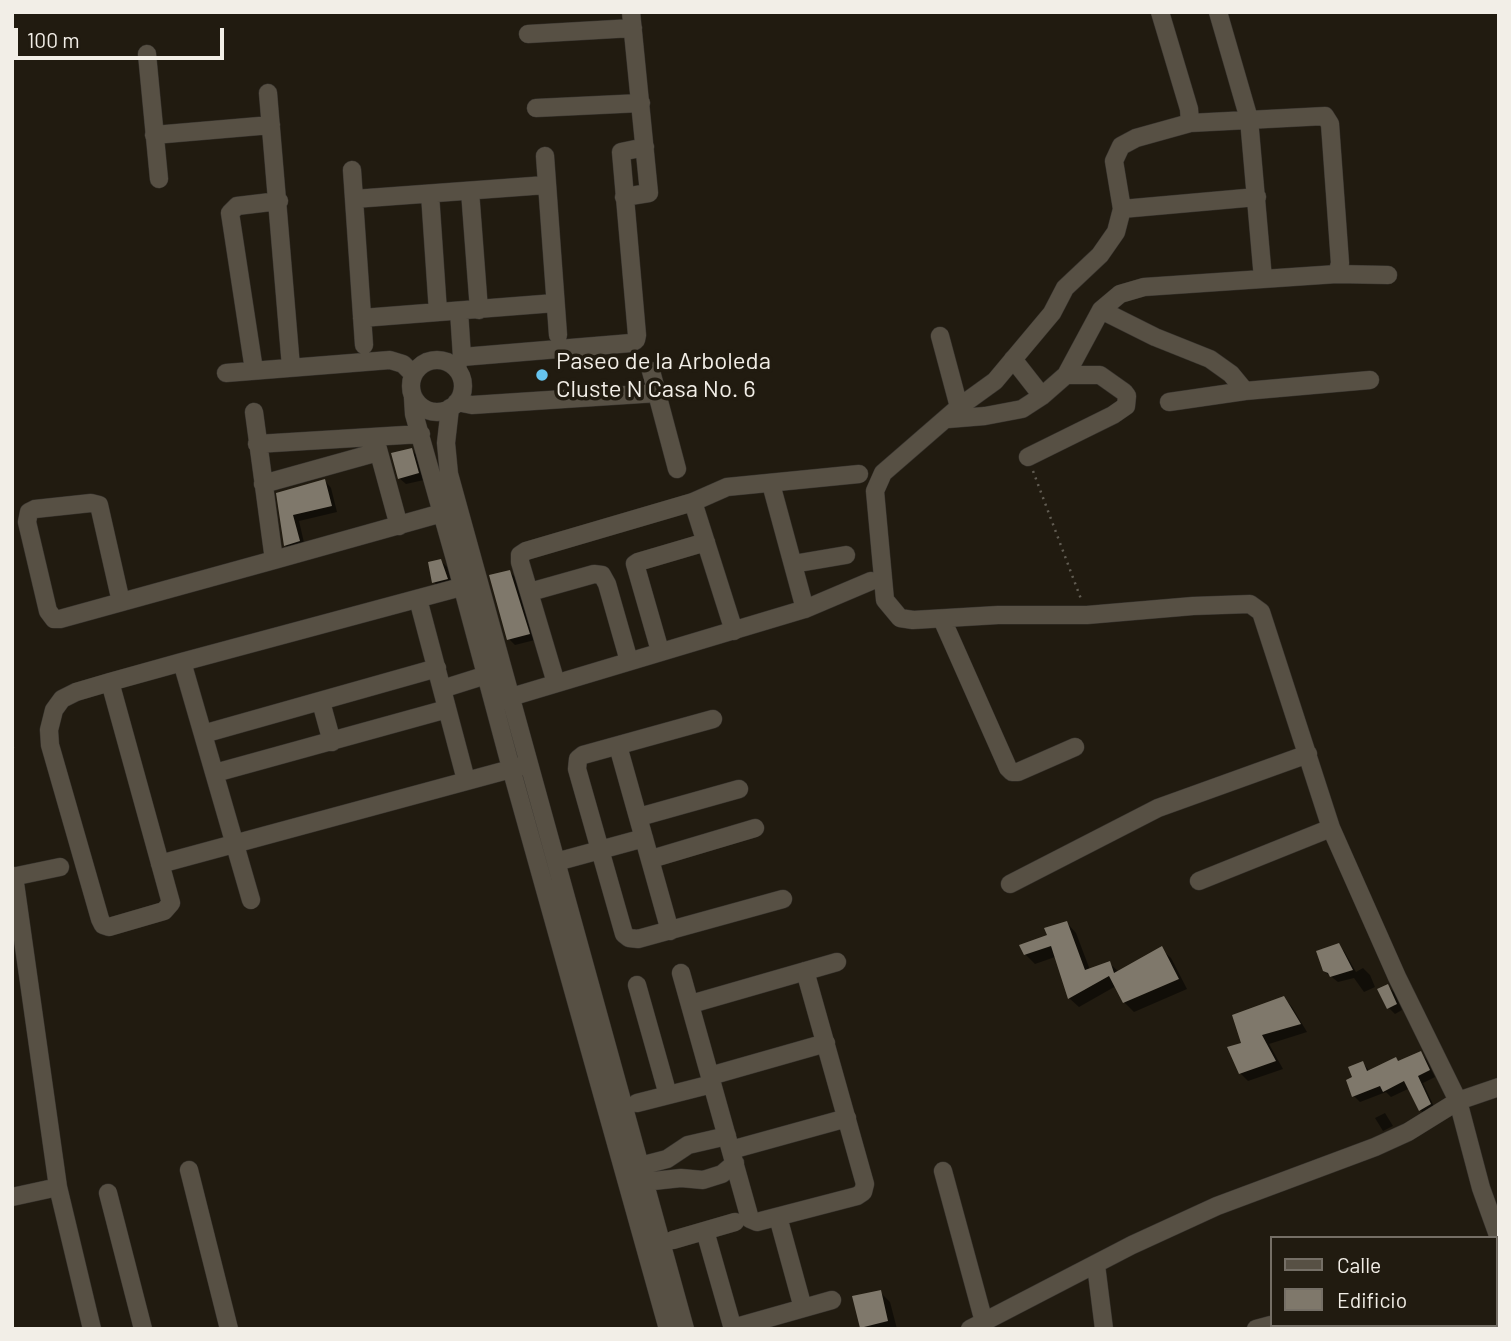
<!DOCTYPE html>
<style>
body{margin:0}
#map{position:relative;width:1511px;height:1341px;overflow:hidden;background:#211b10;font-family:Barlow,sans-serif}
canvas{display:block}
.frame{position:absolute;inset:0;border:14px solid #f2eee7;pointer-events:none}
.legend{position:absolute;left:1270px;top:1236px;width:228px;height:91px;box-sizing:border-box;background:#211b10;border:2px solid #756f66;margin:0;padding:9px 12px;list-style:none;font-size:21px;color:#f2eee7}
.legend li{display:flex;align-items:center;gap:14px;height:35px}
.legend b{width:35px;border:2px solid #756f66}
.scale{position:absolute;left:14px;top:28px;width:210px;height:32px;box-sizing:border-box;border:4px solid #f2eee7;border-top:0;padding-left:9px;font-size:21px;line-height:24px;white-space:nowrap;color:#f2eee7;-webkit-text-stroke:5px #211b10;paint-order:stroke}
</style>
<div id="map">
<canvas width="1511" height="1341"></canvas>
<div class="frame"></div>
<ul class="legend">
<li><b style="height:9px;background:#575044"></b>Calle</li>
<li><b style="height:19px;background:#7f786b"></b>Edificio</li>
</ul>
<div class="scale">100 m</div>
</div>
<script>
const ctx = document.querySelector('canvas').getContext('2d');
ctx.lineJoin = 'round';
function fill(path, color) {
  ctx.fillStyle = color;
  ctx.fill(path, 'evenodd');
}
function poly(rows) {
  const path = new Path2D();
  for (const r of rows) {
    if (r.length === 3) {
      path.moveTo(r[0] + r[2], r[1]);
      path.arc(r[0], r[1], r[2], 0, 2 * Math.PI);
      continue;
    }
    path.moveTo(r[0], r[1]);
    for (let i = 2; i < r.length; i += 2) path.lineTo(r[i], r[i + 1]);
  }
  return path;
}
function trace(path, color, width, dash) {
  ctx.strokeStyle = color;
  ctx.lineWidth = width;
  ctx.lineCap = dash ? 'butt' : 'round';
  ctx.setLineDash(dash || []);
  ctx.stroke(path);
}
function write(font, color, halo, rows, align = 'center') {
  ctx.font = font + ' Barlow,sans-serif';
  ctx.lineWidth = 7;
  ctx.setLineDash([]);
  ctx.textBaseline = 'middle';
  ctx.strokeStyle = halo;
  ctx.fillStyle = color;
  for (const [text, x, y, turn = 0] of rows) {
    ctx.save();
    ctx.translate(x, y);
    ctx.rotate((+turn || 0) * Math.PI / 180);
    ctx.textAlign = isNaN(turn) ? turn : align;
    if (halo) ctx.strokeText(text, 0, 0);
    ctx.fillText(text, 0, 0);
    ctx.restore();
  }
}
const shadow = poly([
 [411,450,418,456,424,480,406,484,399,478],
 [325,481,331,488,337,512,299,521,305,547,291,551,285,545,278,494],
 [441,561,447,567,454,585,440,588,434,582],
 [510,572,516,578,535,640,515,645,509,639],
 [1067,923,1076,933,1090,970,1109,963,1119,972,1161,949,1171,958,1187,989,1134,1012,1124,1002,1116,986,1079,1007,1069,998,1055,957,1035,964,1025,954],
 [1338,945,1344,951,1356,972,1363,968,1370,975,1375,987,1364,992,1354,978,1338,982,1324,971],
 [1387,986,1394,992,1402,1010,1395,1014,1389,1008],
 [1284,998,1292,1007,1307,1032,1269,1044,1283,1069,1248,1081,1240,1073,1243,1044],
 [1420,1053,1426,1059,1435,1077,1423,1083,1436,1111,1427,1116,1420,1110,1410,1088,1391,1097,1386,1092,1360,1102,1354,1096,1354,1078,1363,1063,1370,1072,1399,1063],
 [1385,1113,1393,1126,1383,1131,1375,1118],
 [880,1292,890,1302,897,1329,863,1329,861,1327]
]);
const building = poly([
 [412,448,419,473,398,479,391,453],
 [325,479,332,506,293,515,300,541,284,546,276,493],
 [441,559,448,579,432,583,428,562],
 [510,570,530,634,507,640,489,575],
 [1067,921,1085,970,1110,961,1114,973,1162,946,1179,979,1123,1003,1109,976,1068,999,1051,946,1024,955,1019,945,1047,935,1044,928],
 [1339,943,1353,970,1330,977,1328,973,1323,971,1316,951],
 [1388,984,1397,1004,1387,1009,1377,989],
 [1284,996,1301,1024,1262,1035,1276,1061,1239,1074,1227,1047,1241,1043,1232,1015],
 [1421,1051,1430,1070,1418,1076,1431,1104,1419,1111,1404,1081,1383,1092,1380,1086,1352,1097,1346,1080,1352,1077,1348,1067,1363,1061,1367,1071,1396,1057,1398,1061],
 [881,1290,888,1321,860,1328,852,1296]
]);
const path = poly([
 [1033,471,1081,599],
 [12,747,15,746]
]);
const minor = poly([
 [1160,12,1189,109,1190,123],
 [1218,12,1249,119,1263,279],
 [528,34,633,28],
 [147,54,159,179],
 [268,93,291,367],
 [536,108,641,103],
 [154,135,271,125],
 [545,156,558,335],
 [352,170,364,345],
 [470,191,479,310],
 [430,194,438,312],
 [624,197,649,193,631,12],
 [354,199,546,185],
 [1122,209,1257,197],
 [1337,274,1340,263,1330,124,1325,116,1190,123,1136,138,1121,146,1114,161,1122,209,1116,232,1100,255,1065,288,1052,313,995,381,959,407,883,473,875,491,885,600,900,618,913,620,998,615,1087,615,1193,606,1250,604,1261,612,1331,828,1397,977,1458,1101,1481,1188,1499,1238],
 [1101,310,1155,337,1210,359,1231,374,1245,391,1370,380],
 [459,311,462,357],
 [362,318,555,303],
 [940,336,959,407],
 [1013,359,1042,396],
 [437,386,26],
 [455,367,462,357,631,343,636,340,637,335,621,152,645,147],
 [254,370,230,213,237,206,279,201],
 [651,371,677,469],
 [226,373,390,360,403,364,413,374],
 [413,398,414,414,455,559,464,557],
 [457,402,472,405,657,393],
 [1169,402,1245,391],
 [450,408,446,443,449,474,685,1329],
 [254,412,274,560],
 [948,419,985,416,1022,409,1042,396,1066,375,1101,310,1120,294,1144,287,1337,274,1388,275],
 [376,442,399,526],
 [257,444,421,434],
 [1028,457,1113,415,1126,406,1127,396,1124,392,1100,375,1066,375],
 [263,484,378,452],
 [771,484,805,609],
 [693,502,734,631],
 [455,559,511,768,668,1329],
 [793,564,846,555],
 [530,592,594,574,602,575,607,584,629,661],
 [418,599,466,780],
 [121,602,99,505,91,503,35,509,29,512,27,522,48,611,54,619,60,619,274,560,442,513],
 [942,619,1008,768,1012,772,1018,772,1075,747],
 [660,651,635,564,638,562,706,542],
 [182,662,251,900],
 [110,682,171,903,164,911,109,927,103,925,100,919,50,745,49,730,54,710,62,699,76,692,110,682,182,662,461,587],
 [556,683,520,562,520,555,526,551,693,502,727,487,859,474],
 [442,689,496,672],
 [511,697,805,609,871,581],
 [321,702,332,742],
 [713,719,583,755,578,759,577,769,624,934,629,938,638,939,783,899],
 [203,734,437,668],
 [618,746,670,931],
 [215,773,447,709],
 [639,817,739,789],
 [651,859,755,828],
 [556,862,644,838],
 [160,864,522,766],
 [14,876,58,1187,92,1329],
 [12,877,60,867],
 [1199,881,1331,828],
 [1010,884,1158,808,1308,754],
 [681,973,750,1219,757,1222,857,1196,863,1192,865,1184,805,971],
 [637,985,668,1095],
 [691,1004,837,962],
 [710,1076,826,1043],
 [637,1103,712,1084],
 [731,1150,847,1118],
 [640,1166,667,1159,688,1145,727,1136],
 [189,1170,229,1329],
 [943,1171,984,1322],
 [644,1182,681,1178,703,1180,722,1174,735,1163],
 [108,1193,143,1329],
 [12,1197,58,1187],
 [778,1217,803,1308],
 [705,1231,733,1329],
 [673,1240,735,1222],
 [1096,1265,1104,1329],
 [1495,1274,1499,1273],
 [1335,1325,1336,1329],
 [733,1328,832,1300],
 [970,1329,1132,1245,1217,1206,1375,1147,1408,1132,1458,1101,1499,1087],
 [1256,1329,1271,1325]
]);
const markers = [
 [542,375,7,"#66c4ef"]
];
const poiNames = [
 ["Paseo de la Arboleda",556,361],
 ["Cluste N Casa No. 6",556,389]
];
fill(shadow, '#0007');
fill(building, '#7f786b');
trace(minor, '#38342f', 19);
trace(path, '#615c52', 2.5, [2, 5]);
trace(minor, '#575044', 18);
for (const [x, y, r, color] of markers) {
  const dot = new Path2D();
  dot.arc(x, y, r, 0, 2 * Math.PI);
  ctx.fillStyle = color;
  ctx.fill(dot);
  trace(dot, '#211b10', 2.5);
}
write('24px', '#f2eee7', '#211b10', poiNames, 'left');
</script>
